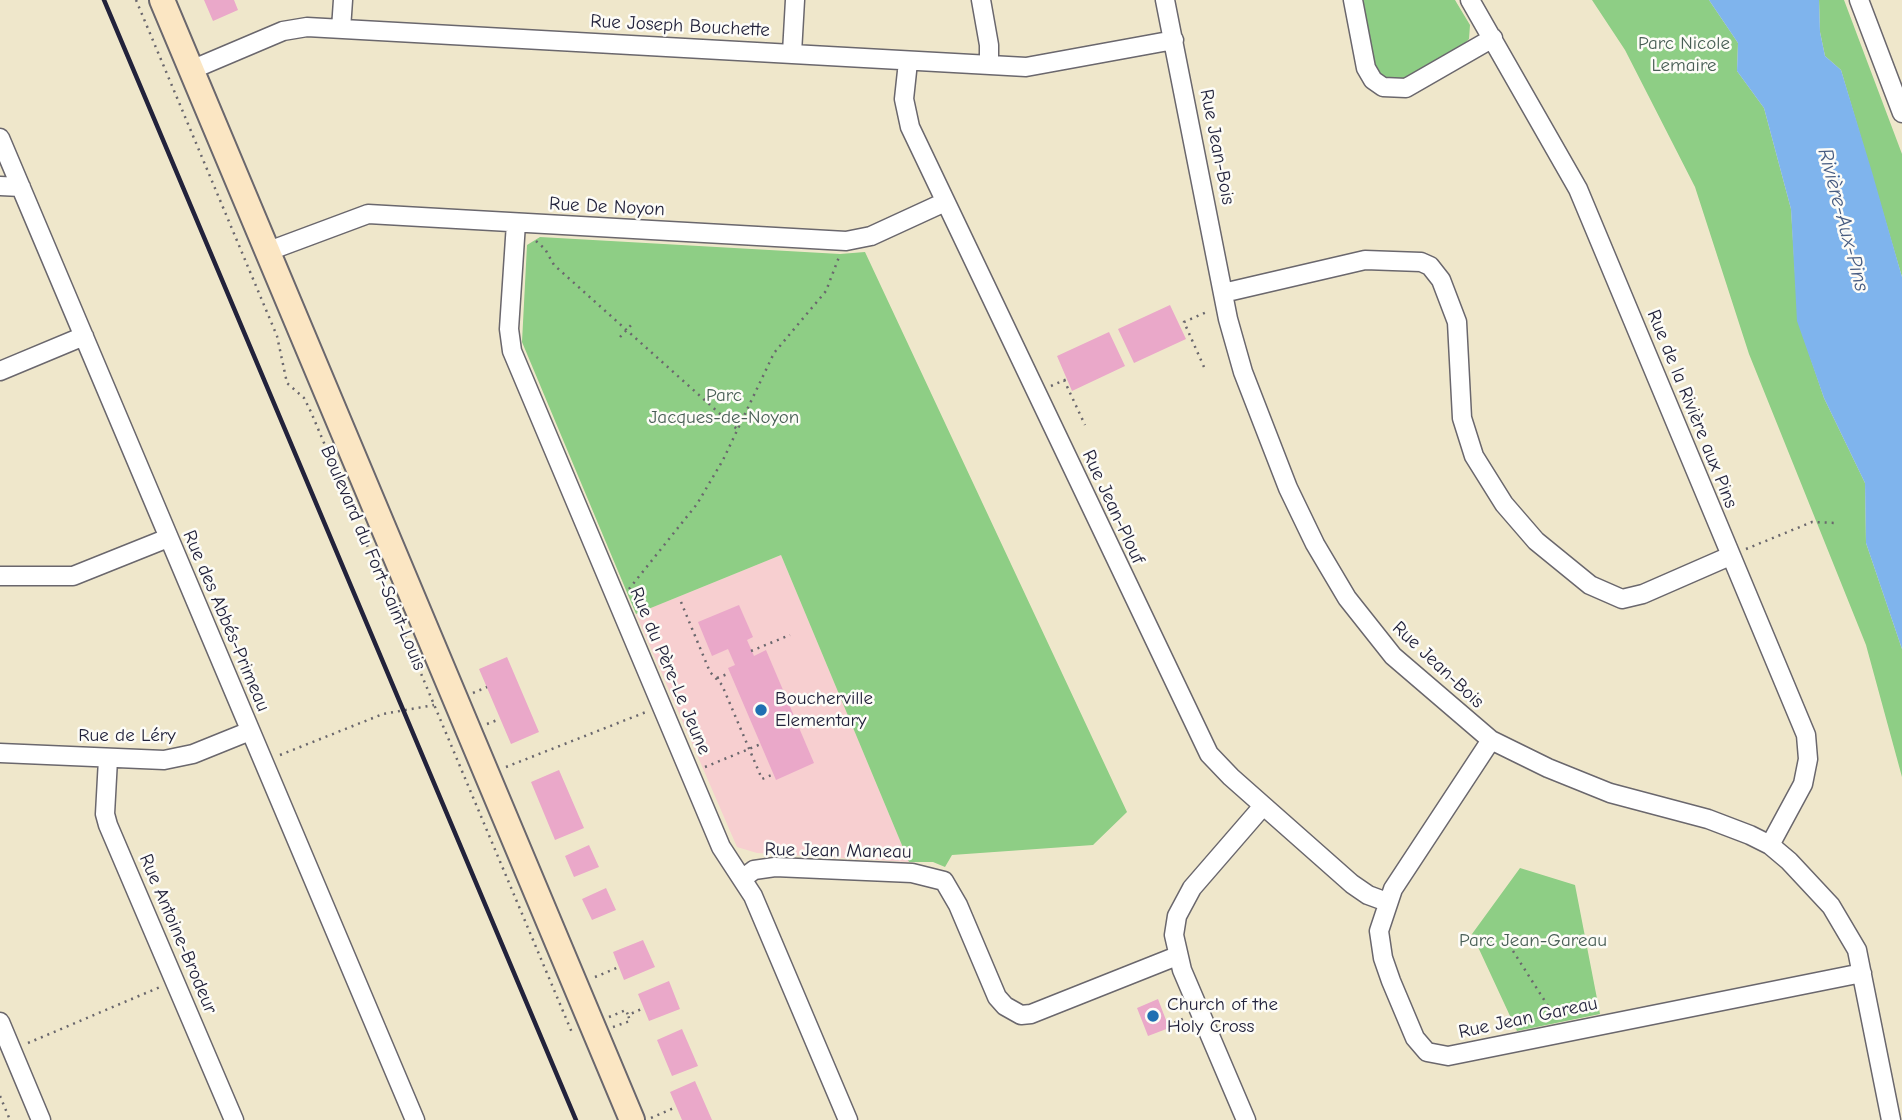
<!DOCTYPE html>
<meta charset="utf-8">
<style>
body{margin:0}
canvas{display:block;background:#efe7cb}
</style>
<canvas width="1902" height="1120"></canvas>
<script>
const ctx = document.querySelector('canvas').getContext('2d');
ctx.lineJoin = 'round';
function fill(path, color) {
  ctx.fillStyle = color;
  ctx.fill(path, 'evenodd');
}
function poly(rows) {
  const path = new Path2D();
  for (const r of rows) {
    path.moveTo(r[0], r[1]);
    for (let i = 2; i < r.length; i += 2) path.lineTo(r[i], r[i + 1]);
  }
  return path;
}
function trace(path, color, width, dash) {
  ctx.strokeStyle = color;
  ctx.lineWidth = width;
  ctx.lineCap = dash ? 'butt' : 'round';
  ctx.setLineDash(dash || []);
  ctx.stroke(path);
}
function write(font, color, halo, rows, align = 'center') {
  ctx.font = font + ' "Comic Neue",sans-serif';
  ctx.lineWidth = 5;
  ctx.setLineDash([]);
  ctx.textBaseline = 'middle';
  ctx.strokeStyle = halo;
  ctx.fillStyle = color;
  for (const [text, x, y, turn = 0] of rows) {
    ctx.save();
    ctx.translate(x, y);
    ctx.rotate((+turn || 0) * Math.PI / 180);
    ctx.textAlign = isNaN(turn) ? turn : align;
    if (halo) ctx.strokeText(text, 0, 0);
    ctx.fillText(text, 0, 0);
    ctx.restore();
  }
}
const built = poly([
 [781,555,909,862,757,853,737,847,636,614]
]);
const green = poly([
 [1363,0,1455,0,1470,25,1469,39,1462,46,1405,78,1388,79,1380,74,1375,65],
 [1592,0,1709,0,1738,43,1737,71,1764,108,1791,209,1798,321,1824,398,1865,483,1866,543,1902,649,1902,777,1866,645,1749,354,1695,187,1625,50],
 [1819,0,1844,0,1902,154,1902,277,1841,70,1825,56,1820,32],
 [540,237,840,254,865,252,1127,812,1093,845,952,855,945,867,933,862,909,862,781,555,636,614,522,342,527,245],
 [1520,868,1575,885,1600,1014,1517,1031,1472,934]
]);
const water = poly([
 [1709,0,1819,0,1820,32,1825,56,1841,70,1872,172,1902,277,1902,649,1866,543,1865,483,1824,398,1797,321,1791,209,1764,108,1737,71,1738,43]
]);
const building = poly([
 [204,0,234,0,238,10,213,21],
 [1170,305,1186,339,1134,363,1118,329],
 [1109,332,1125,366,1072,391,1057,356],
 [739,605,753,637,747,640,754,656,766,650,814,763,776,780,728,668,735,665,728,649,712,656,698,622],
 [507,657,539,732,511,744,479,669],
 [559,770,584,828,555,840,531,782],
 [589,845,599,867,574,877,565,856],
 [606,888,616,910,592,920,582,899],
 [643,940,655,967,624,980,613,952],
 [669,981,680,1009,649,1021,638,994],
 [1158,999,1169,1028,1148,1036,1137,1008],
 [682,1029,698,1066,672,1076,657,1040],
 [695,1081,712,1120,682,1120,670,1092]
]);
const path = poly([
 [136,0,277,336,287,383,304,398,311,412,573,1035],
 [536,241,545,249,554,265,738,430],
 [620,337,633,323],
 [1204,367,1184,322,1209,311],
 [1064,380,1085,425],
 [1051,386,1067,379],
 [1746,549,1812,522,1836,523],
 [629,589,697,504,723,460,774,353,826,291,839,257],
 [681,602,710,672,722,685,762,779,774,774],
 [751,651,790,635],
 [717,678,730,673],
 [473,693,487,687],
 [487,724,500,719],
 [280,755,383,714,434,705],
 [506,767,646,712],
 [705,767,761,744],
 [1513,951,1555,1017],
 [595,977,619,967],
 [609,1017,626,1010,628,1015,644,1008],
 [1168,1025,1185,1018],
 [613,1027,630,1021,628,1015],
 [28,1043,160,987],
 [0,1096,10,1120],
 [651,1118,676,1107]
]);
const street = poly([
 [981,0,989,45,989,65],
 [1165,0,1228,319,1243,372,1288,488,1315,544,1347,598,1393,656,1491,740,1548,768,1610,793,1708,819,1750,835,1770,845,1789,861,1831,906,1857,950,1891,1120],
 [1353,0,1366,68,1373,80,1383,87,1406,88,1493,38],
 [1470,0,1578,189,1806,735,1808,759,1803,784,1770,845],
 [1859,0,1902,113],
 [341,29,343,0],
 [792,53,795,0],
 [908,62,904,99,910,127,1209,754,1231,777,1352,884,1368,895,1387,902],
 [191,70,283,31,307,27,1026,67,1174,40],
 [0,138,415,1120],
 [0,186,21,187],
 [516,223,509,329,512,351,721,847,753,896,848,1120],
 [266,252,368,214,846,241,871,236,945,202],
 [1223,293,1365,260,1421,262,1430,266,1441,280,1457,322,1462,418,1474,456,1504,504,1536,541,1590,585,1622,599,1643,594,1730,556],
 [0,371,84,336],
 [0,576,73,576,168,538],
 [1491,740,1393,889,1379,931,1383,958,1391,981,1415,1038,1427,1052,1448,1056,1862,973],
 [0,753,164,760,193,754,250,731],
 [108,759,105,814,108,825,234,1120],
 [742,879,754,870,775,867,912,873,944,881,958,905,997,997,1005,1006,1021,1015,1031,1014,1177,956],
 [0,1022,41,1120],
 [1246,1120,1182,970,1174,935,1177,916,1192,888,1263,806]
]);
const secondary = poly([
 [162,0,632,1120]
]);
const rail = poly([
 [104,0,576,1120]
]);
const markers = [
 [761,710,7,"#1f6fb2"],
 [1153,1016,7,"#1f6fb2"]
];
const streetNames = [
 ["Rue Joseph Bouchette",680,26,3],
 ["Rue Jean-Bois",1217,147,79],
 ["Rue De Noyon",607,207,3],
 ["Rue de la Rivière aux Pins",1692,409,68],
 ["Rue Jean-Plouf",1113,507,65],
 ["Boulevard du Fort-Saint-Louis",373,558,67],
 ["Rue des Abbés-Primeau",226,621,67],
 ["Rue Jean-Bois",1438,665,43],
 ["Rue du Père-Le Jeune",670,671,67],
 ["Rue de Léry",127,736],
 ["Rue Jean Maneau",838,851,1],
 ["Rue Antoine-Brodeur",178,934,67],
 ["Rue Jean Gareau",1528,1018,-12]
];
const parkNames = [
 ["Parc Nicole",1684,44],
 ["Lemaire",1684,66],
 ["Parc",724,396],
 ["Jacques-de-Noyon",724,418],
 ["Parc Jean-Gareau",1533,941]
];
const poiNames = [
 ["Boucherville",775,699],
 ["Elementary",775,721],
 ["Church of the",1167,1005],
 ["Holy Cross",1167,1027]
];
const waterNames = [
 ["Rivière-Aux-Pins",1843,220,75]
];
fill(built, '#f7cfd0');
fill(green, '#8ece85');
fill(water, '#7fb4ed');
fill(building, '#eaa8c9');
trace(street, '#6a676d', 21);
trace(secondary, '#6a676d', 28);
trace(path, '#6a676d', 2.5, [2, 5]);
trace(street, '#fff', 18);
trace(secondary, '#fbe6c3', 24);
trace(rail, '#22223b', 4.5);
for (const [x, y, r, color] of markers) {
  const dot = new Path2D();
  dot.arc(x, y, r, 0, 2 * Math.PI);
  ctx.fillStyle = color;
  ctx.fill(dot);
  trace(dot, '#fdfcf7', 2.5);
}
write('19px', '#22223b', '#fdfcf7', streetNames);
write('19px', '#485e55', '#fdfcf7', parkNames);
write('19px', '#22223b', '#fdfcf7', poiNames, 'left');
write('italic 21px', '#475c82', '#fdfcf7', waterNames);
</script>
